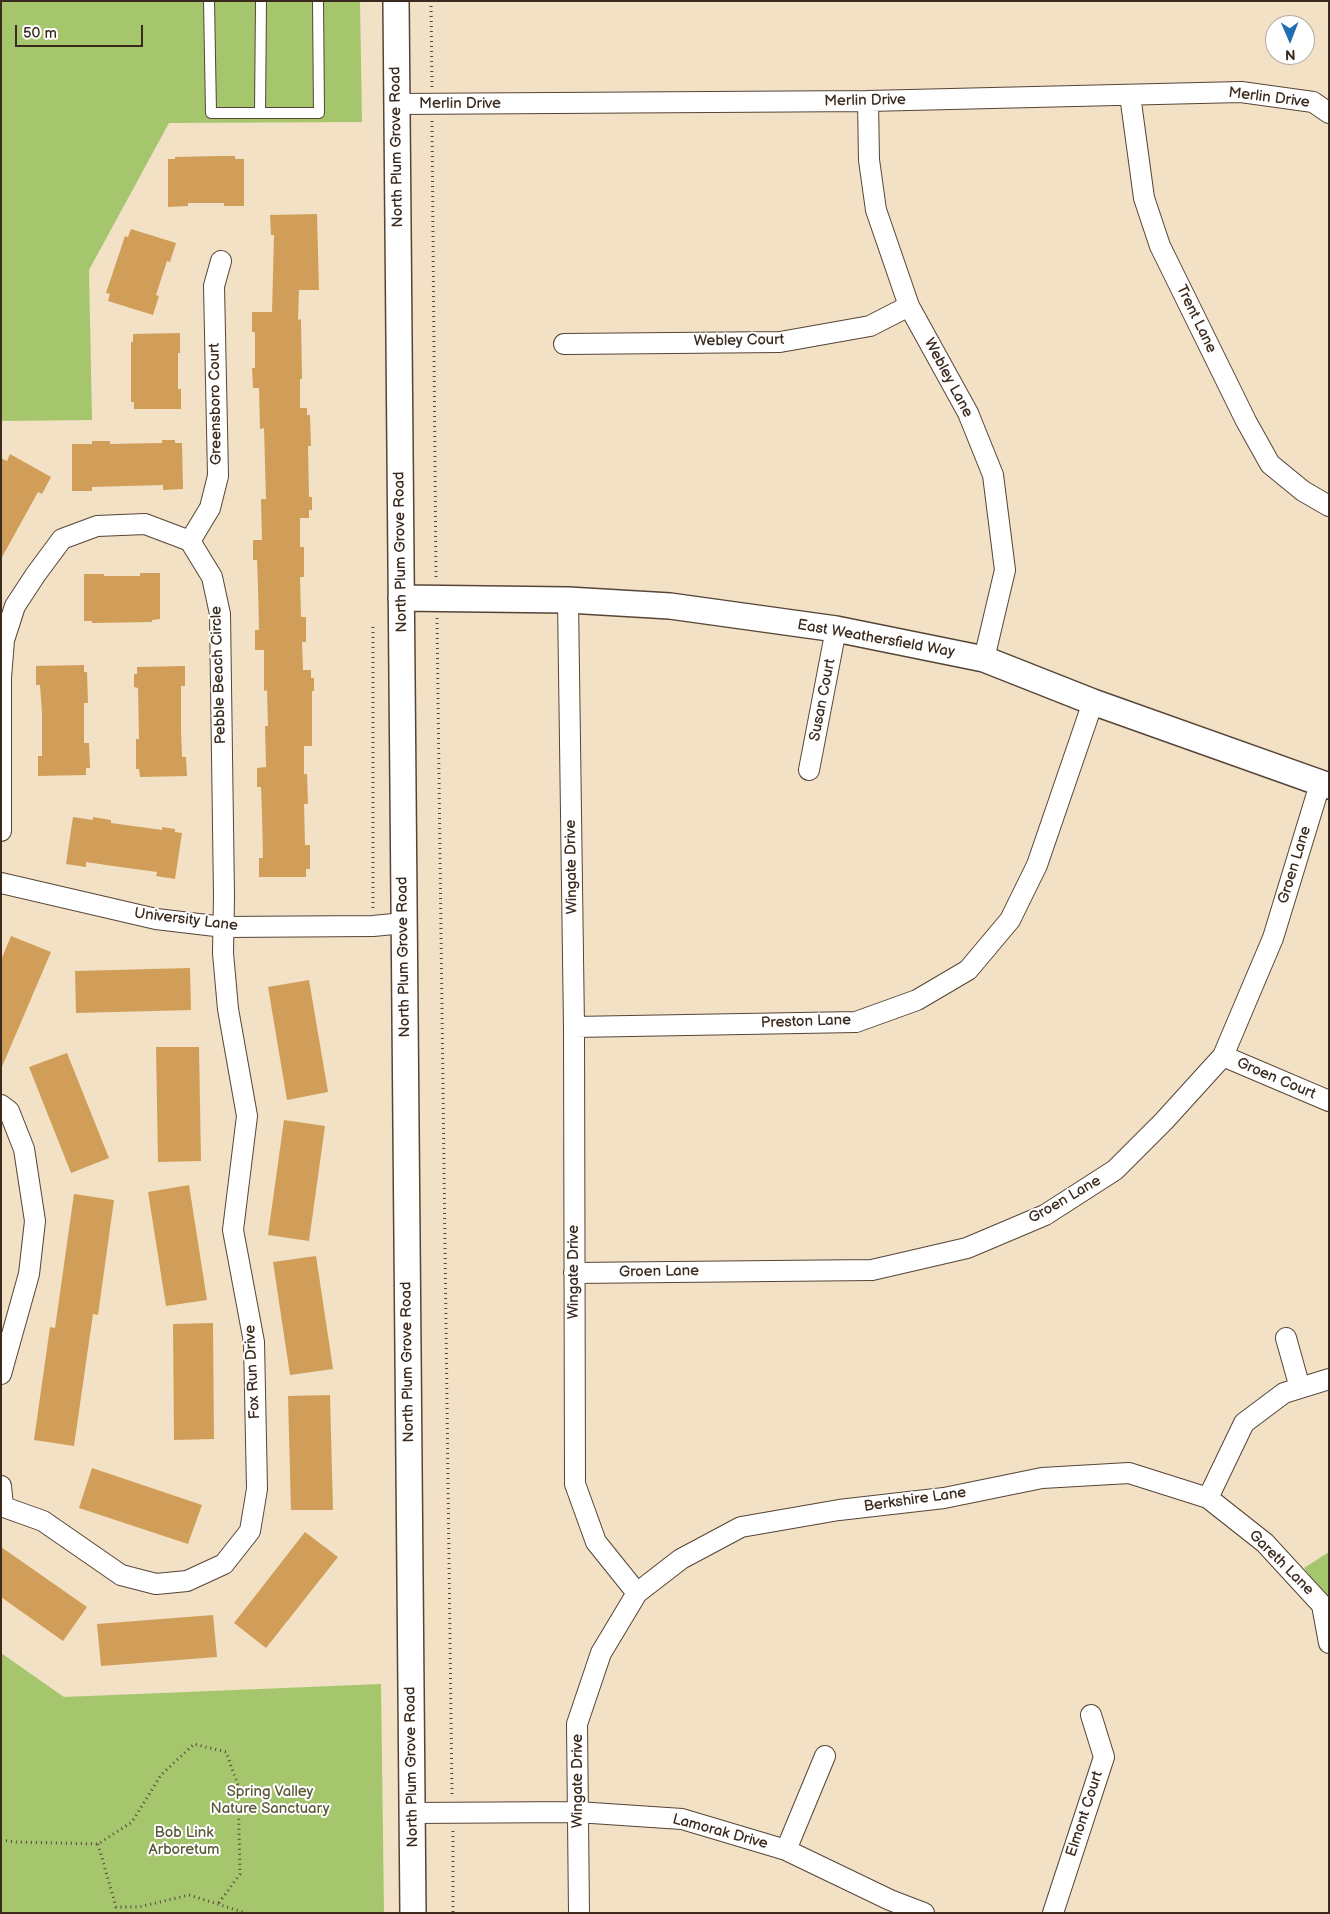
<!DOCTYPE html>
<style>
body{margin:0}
#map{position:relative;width:1330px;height:1914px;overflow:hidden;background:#f2e1c4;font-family:"Balsamiq Sans",sans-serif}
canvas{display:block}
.frame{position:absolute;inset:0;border:2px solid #3b2a1e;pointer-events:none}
.north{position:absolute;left:1265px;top:15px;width:50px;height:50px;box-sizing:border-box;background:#fff;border:1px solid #b1aaa5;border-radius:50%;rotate:179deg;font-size:14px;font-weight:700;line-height:20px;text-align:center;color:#3b2a1e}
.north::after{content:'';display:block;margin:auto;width:18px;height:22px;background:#1f6fb2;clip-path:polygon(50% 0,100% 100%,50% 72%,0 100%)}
.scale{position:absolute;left:15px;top:25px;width:128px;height:22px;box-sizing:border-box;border:2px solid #3b2a1e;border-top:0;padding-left:6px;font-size:15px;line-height:18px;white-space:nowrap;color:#3b2a1e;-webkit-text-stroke:4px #fff;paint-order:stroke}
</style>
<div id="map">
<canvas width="1330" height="1914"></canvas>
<div class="frame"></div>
<div class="north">N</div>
<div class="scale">50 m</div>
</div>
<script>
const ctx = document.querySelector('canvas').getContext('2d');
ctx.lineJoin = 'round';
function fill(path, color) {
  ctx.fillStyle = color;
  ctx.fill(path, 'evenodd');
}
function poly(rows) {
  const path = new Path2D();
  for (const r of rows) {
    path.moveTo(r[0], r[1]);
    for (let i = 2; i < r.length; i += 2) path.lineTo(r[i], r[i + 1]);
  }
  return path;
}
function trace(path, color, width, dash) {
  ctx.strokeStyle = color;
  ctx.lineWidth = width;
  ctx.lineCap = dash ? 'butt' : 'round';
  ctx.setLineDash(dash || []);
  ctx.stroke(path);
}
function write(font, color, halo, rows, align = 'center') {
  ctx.font = font + ' "Balsamiq Sans",sans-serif';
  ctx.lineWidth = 4;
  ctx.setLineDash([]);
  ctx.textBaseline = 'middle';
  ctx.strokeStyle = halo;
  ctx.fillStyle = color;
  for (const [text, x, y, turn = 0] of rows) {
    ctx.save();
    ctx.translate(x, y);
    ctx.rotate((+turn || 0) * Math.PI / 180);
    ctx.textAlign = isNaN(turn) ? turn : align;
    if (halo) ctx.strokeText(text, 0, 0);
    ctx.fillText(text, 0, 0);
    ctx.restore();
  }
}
const green = poly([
 [1,1,360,1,362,122,169,123,89,270,92,420,1,421],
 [1329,1552,1329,1601,1304,1568],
 [1,1653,64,1697,381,1684,384,1913,1,1913]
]);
const building = poly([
 [218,156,235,156,235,159,244,159,244,206,224,206,224,203,188,203,188,206,168,207,168,159,175,159,175,157],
 [317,214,319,290,299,290,298,320,301,319,302,379,300,379,300,408,307,408,307,415,310,415,311,446,308,446,309,497,312,497,312,510,309,510,309,518,300,518,300,547,304,547,304,577,300,577,301,617,306,617,306,642,302,642,303,670,311,670,311,678,314,678,314,691,312,691,312,746,304,746,304,774,307,774,308,804,304,804,305,845,310,845,310,869,306,869,306,877,259,877,259,858,263,858,262,814,261,787,257,787,257,768,266,767,265,726,268,726,267,690,264,691,264,650,255,650,255,630,259,630,258,587,257,560,253,560,253,540,262,540,261,499,266,499,264,428,260,429,259,388,253,388,252,368,255,368,255,332,252,332,252,312,272,312,274,235,271,235,270,215],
 [131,229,176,243,170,262,167,261,156,295,159,296,153,315,108,301,110,294,106,293,125,236,128,237],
 [180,333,180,353,178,353,178,389,181,389,181,409,134,409,134,402,131,402,131,342,133,342,133,334],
 [162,440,175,440,175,443,182,443,183,489,163,490,163,485,92,487,92,491,72,491,72,444,92,444,92,441,110,441,110,444,162,443],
 [10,454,51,477,42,494,38,492,1,559,1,458,7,461],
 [140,573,160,573,160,619,152,620,152,622,92,623,92,621,84,621,84,574,104,574,104,576,140,576],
 [84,665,84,672,87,672,88,703,84,703,84,743,89,743,90,768,86,768,86,775,38,776,38,756,42,756,42,713,40,685,36,685,36,666],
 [185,666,185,686,181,686,181,729,182,757,186,757,187,776,140,777,139,769,136,769,136,739,139,739,138,688,134,687,134,674,137,674,137,667],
 [73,817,93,820,93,817,111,820,111,823,162,830,162,827,175,829,175,832,182,833,175,879,156,876,157,872,113,866,86,862,86,867,66,864],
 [11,936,51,952,1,1069,1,960],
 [190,968,191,1010,76,1013,75,971],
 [309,980,328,1092,287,1100,268,987],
 [156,1047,199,1047,201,1161,158,1162],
 [67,1053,109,1158,71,1173,29,1067],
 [284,1120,325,1126,309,1241,268,1235],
 [189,1185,207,1300,166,1306,148,1192],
 [74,1194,114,1200,98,1315,93,1314,74,1446,34,1440,50,1327,55,1328],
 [316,1256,333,1369,290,1375,273,1262],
 [213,1323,214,1439,174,1440,173,1324],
 [330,1395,333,1510,291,1510,288,1396],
 [92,1468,202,1505,188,1544,79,1508],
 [305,1532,338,1557,266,1648,234,1623],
 [1,1547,87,1607,63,1641,1,1597],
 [213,1615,217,1657,101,1666,97,1624]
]);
const path = poly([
 [431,1,432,87],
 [432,121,436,580],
 [437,618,452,1795],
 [373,908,373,626],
 [453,1831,453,1913],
 [1,1840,16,1842,98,1844,132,1822,161,1775,194,1744,226,1752,238,1785,240,1874,218,1904],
 [98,1844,116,1907,139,1907,189,1895,246,1913]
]);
const service = poly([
 [209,1,211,113,260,113,261,1],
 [260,113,319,113,318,1]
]);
const minor = poly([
 [1130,95,1144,198,1160,246,1246,421,1270,464,1303,491,1329,506],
 [868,101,869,160,876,210,909,306,968,413,993,475,1005,570,984,659],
 [397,104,868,101,1241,92,1313,102,1329,113],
 [564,344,780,342,870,326,909,306],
 [190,541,210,508,218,476,214,286,221,261],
 [568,600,574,1027,575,1484,596,1542,637,1593,601,1653,577,1724,579,1913],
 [809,770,836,629],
 [1,831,1,678,4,640,15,606,36,574,62,539,97,526,145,524,190,541,212,577,220,614,224,896,223,953,228,1009,247,1116,233,1230,254,1342,257,1489,250,1531,224,1564,187,1581,156,1584,121,1575,43,1521,1,1506],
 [1,883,156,919,224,927,373,926,404,923],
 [574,1027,856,1022,917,1000,968,970,1010,920,1037,865,1093,702],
 [1223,1056,1329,1101],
 [1,1105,9,1111,24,1149,35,1221,29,1274,1,1374],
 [574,1273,872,1270,967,1248,1045,1215,1115,1170,1164,1121,1223,1056,1273,938,1320,784],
 [1286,1338,1300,1388],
 [1,1486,3,1506],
 [1208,1498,1244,1423,1284,1393,1329,1379],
 [637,1593,681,1559,741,1527,839,1510,944,1498,1042,1478,1129,1473,1208,1498,1265,1543,1322,1605,1329,1643],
 [412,1813,577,1812,682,1819,786,1850,890,1900,924,1913],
 [786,1850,825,1756],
 [1053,1913,1104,1757,1091,1715]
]);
const tertiary = poly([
 [396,1,413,1913],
 [401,598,568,600,670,606,836,629,984,659,1093,702,1329,786]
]);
const streetNames = [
 ["Merlin Drive",1269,98,7],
 ["Merlin Drive",865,101,-1],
 ["Merlin Drive",460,104],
 ["North Plum Grove Road",397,147,-91],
 ["Trent Lane",1196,319,64],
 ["Webley Court",739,341,-1],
 ["Webley Lane",948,378,62],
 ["Greensboro Court",216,404,-91],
 ["North Plum Grove Road",401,552,-91],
 ["East Weathersfield Way",876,639,10],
 ["Pebble Beach Circle",219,675,-92],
 ["Susan Court",823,700,-79],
 ["Groen Lane",1295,865,-73],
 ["Wingate Drive",572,867,-91],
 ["University Lane",186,920,7],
 ["North Plum Grove Road",404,957,-91],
 ["Preston Lane",806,1022,-2],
 ["Groen Court",1276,1079,23],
 ["Groen Lane",1065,1200,-30],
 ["Wingate Drive",574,1272,-90],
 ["Groen Lane",659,1272,-1],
 ["North Plum Grove Road",408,1362,-91],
 ["Fox Run Drive",253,1372,-93],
 ["Berkshire Lane",915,1500,-8],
 ["Gareth Lane",1281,1563,45],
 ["North Plum Grove Road",412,1767,-91],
 ["Wingate Drive",578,1781,-90],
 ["Elmont Court",1085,1814,-72],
 ["Lamorak Drive",720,1832,15]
];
const parkNames = [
 ["Spring Valley",270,1792],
 ["Nature Sanctuary",270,1809],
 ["Bob Link",184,1833],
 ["Arboretum",184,1850]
];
fill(green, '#a6c66e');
fill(building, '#d09e59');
trace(service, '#564537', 12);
trace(minor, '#564537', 22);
trace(tertiary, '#564537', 28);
trace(path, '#564537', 3, [1, 4]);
trace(service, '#fff', 10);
trace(minor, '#fff', 20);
trace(tertiary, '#fff', 25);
write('15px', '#3b2a1e', '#fff', streetNames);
write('15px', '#5b5936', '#fff', parkNames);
</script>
